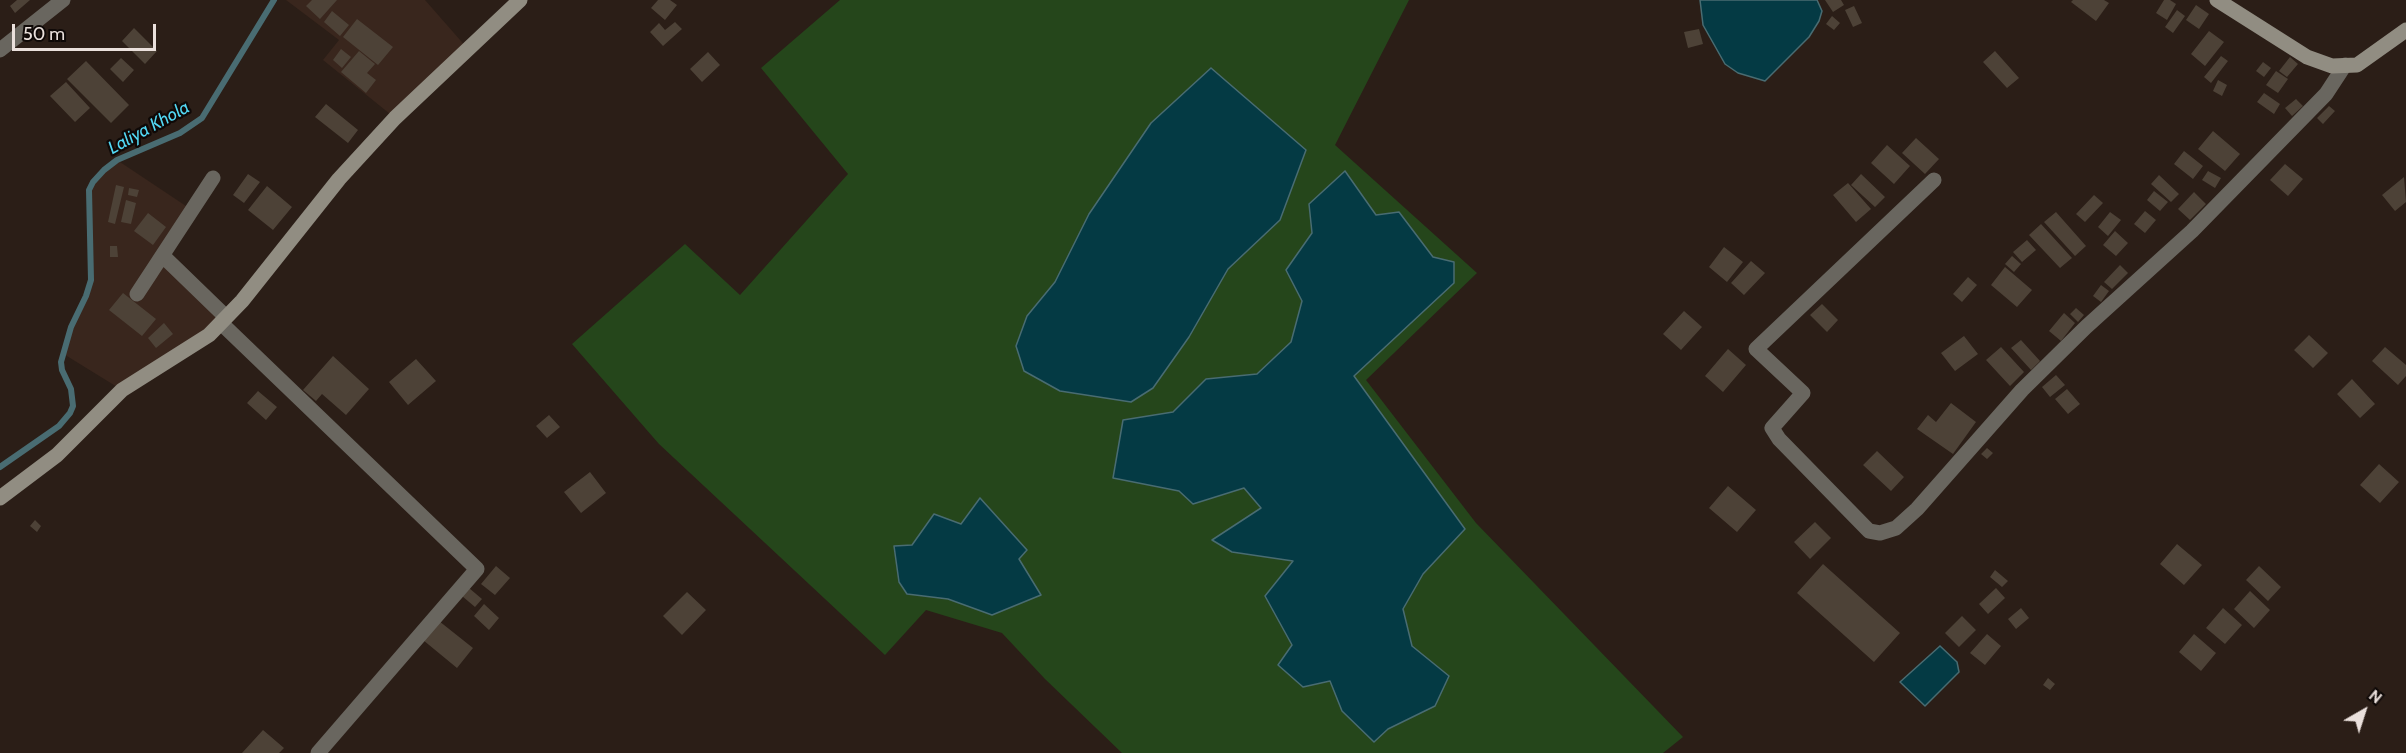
<!DOCTYPE html>
<style>
body{margin:0}
#map{position:relative;width:2406px;height:753px;overflow:hidden;background:#2b1e17;font-family:Cabin,sans-serif}
canvas{display:block}
.north{position:absolute;left:2334px;top:681px;width:60px;height:60px;-webkit-text-stroke:4px #0f0907;paint-order:stroke;rotate:39deg;font-size:16px;font-weight:700;line-height:24px;text-align:center;color:#eae0dc}
.north::after{content:'';display:block;margin:auto;width:21px;height:27px;background:#eae0dc;clip-path:polygon(50% 0,100% 100%,50% 72%,0 100%)}
.scale{position:absolute;left:12px;top:24px;width:144px;height:27px;box-sizing:border-box;border:3px solid #eae0dc;border-top:0;padding-left:8px;font-size:18px;line-height:21px;white-space:nowrap;color:#eae0dc;-webkit-text-stroke:4px #0f0907;paint-order:stroke}
</style>
<div id="map">
<canvas width="2406" height="753"></canvas>
<div class="north">N</div>
<div class="scale">50 m</div>
</div>
<script>
const ctx = document.querySelector('canvas').getContext('2d');
ctx.lineJoin = 'round';
function fill(path, color) {
  ctx.fillStyle = color;
  ctx.fill(path, 'evenodd');
}
function poly(rows) {
  const path = new Path2D();
  for (const r of rows) {
    path.moveTo(r[0], r[1]);
    for (let i = 2; i < r.length; i += 2) path.lineTo(r[i], r[i + 1]);
  }
  return path;
}
function trace(path, color, width, dash) {
  ctx.strokeStyle = color;
  ctx.lineWidth = width;
  ctx.lineCap = dash ? 'butt' : 'round';
  ctx.setLineDash(dash || []);
  ctx.stroke(path);
}
function write(font, color, halo, rows, align = 'center') {
  ctx.font = font + ' Cabin,sans-serif';
  ctx.lineWidth = 4.5;
  ctx.setLineDash([]);
  ctx.textBaseline = 'middle';
  ctx.strokeStyle = halo;
  ctx.fillStyle = color;
  for (const [text, x, y, turn = 0] of rows) {
    ctx.save();
    ctx.translate(x, y);
    ctx.rotate((+turn || 0) * Math.PI / 180);
    ctx.textAlign = isNaN(turn) ? turn : align;
    if (halo) ctx.strokeText(text, 0, 0);
    ctx.fillText(text, 0, 0);
    ctx.restore();
  }
}
const built = poly([
 [286,0,425,0,468,49,395,118,323,60,339,40],
 [117,160,192,210,163,256,226,317,122,390,62,353,86,296,91,280,89,190,97,176]
]);
const green = poly([
 [840,0,1409,0,1335,145,1477,273,1366,380,1476,523,1683,737,1663,753,1122,753,1045,679,1002,633,926,610,885,655,659,444,572,344,685,244,740,295,848,174,761,68]
]);
const water = poly([
 [1700,0,1817,0,1822,11,1819,21,1809,37,1765,81,1738,73,1725,64,1703,25,1700,0],
 [1211,68,1306,150,1280,220,1228,269,1189,337,1153,388,1131,402,1060,391,1024,371,1016,346,1027,316,1055,282,1089,214,1151,123,1211,68],
 [1345,171,1376,215,1399,212,1433,257,1454,262,1454,283,1354,376,1465,529,1423,574,1403,609,1412,646,1449,676,1435,706,1388,729,1374,742,1342,711,1330,681,1303,687,1278,665,1292,645,1265,596,1293,561,1232,552,1212,540,1261,508,1244,488,1193,504,1179,491,1113,478,1123,420,1173,412,1206,379,1257,374,1291,342,1302,301,1286,270,1312,233,1309,204,1345,171],
 [980,498,1027,550,1019,559,1041,595,992,615,948,599,907,594,899,582,894,546,912,545,934,514,961,524,980,498],
 [1940,646,1957,662,1959,672,1925,706,1900,682,1940,646]
]);
const stream = poly([
 [0,467,59,426,70,413,73,406,71,389,62,370,61,362,71,327,86,296,91,280,89,190,93,182,104,170,117,160,180,133,202,118,274,0]
]);
const building = poly([
 [17,0,30,0,15,13,10,6],
 [312,0,337,0,320,19,306,6],
 [658,0,670,0,677,5,665,20,651,8],
 [1825,0,1841,0,1844,5,1833,12],
 [2073,0,2104,0,2109,3,2096,21,2071,2],
 [2164,0,2170,0,2176,4,2167,20,2156,13],
 [2196,5,2209,14,2199,29,2186,20],
 [1854,6,1862,23,1853,27,1845,10],
 [2177,10,2185,16,2173,33,2165,27],
 [332,11,349,25,340,36,324,22],
 [1832,16,1840,23,1834,30,1826,24],
 [357,19,393,47,378,65,343,37],
 [675,22,682,29,663,46,650,32,659,23,665,30],
 [134,28,157,51,145,64,122,41],
 [1699,29,1703,44,1688,48,1684,32],
 [2209,31,2224,42,2205,66,2191,54],
 [341,49,351,57,342,68,333,60],
 [359,51,375,64,367,73,376,80,366,93,341,72],
 [1995,51,2019,78,2007,88,1983,62],
 [708,52,720,65,702,82,690,69],
 [2221,56,2228,61,2211,83,2204,77],
 [2290,57,2298,64,2287,77,2279,71],
 [121,58,134,70,123,82,110,69],
 [86,61,129,105,111,123,67,79],
 [2263,62,2271,68,2264,77,2256,71],
 [2276,71,2288,79,2278,93,2266,85],
 [2218,80,2227,85,2222,96,2213,91],
 [66,82,90,108,75,122,50,96],
 [2264,93,2280,104,2274,114,2257,102],
 [2296,99,2303,106,2292,116,2285,108],
 [326,104,358,130,348,143,315,117],
 [2329,106,2335,111,2323,124,2317,118],
 [2213,131,2240,154,2225,171,2198,149],
 [1916,138,1939,159,1925,174,1902,153],
 [1887,145,1910,166,1894,184,1871,163],
 [2184,151,2203,166,2193,179,2174,164],
 [2285,164,2303,179,2288,196,2270,180],
 [2208,171,2221,178,2215,188,2202,180],
 [248,174,260,182,244,203,233,195],
 [1861,174,1885,197,1875,207,1851,185],
 [2159,175,2179,194,2171,202,2151,184],
 [2404,177,2406,202,2395,211,2382,195],
 [1848,183,1871,209,1856,222,1833,195],
 [116,185,124,187,115,224,108,222],
 [267,186,292,207,273,230,248,210],
 [129,188,139,190,137,197,128,195],
 [2154,191,2168,202,2160,211,2147,200],
 [2194,192,2206,204,2190,220,2178,209],
 [2094,195,2103,203,2085,222,2076,214],
 [126,200,136,203,131,224,121,222],
 [2145,211,2156,220,2145,233,2134,224],
 [2056,212,2086,246,2075,256,2044,222],
 [2110,212,2121,220,2108,236,2098,227],
 [148,213,166,227,153,245,134,231],
 [2041,224,2072,258,2060,268,2029,235],
 [2115,231,2128,243,2116,256,2103,245],
 [2027,240,2036,250,2022,262,2013,252],
 [110,246,117,246,118,257,110,257],
 [1724,247,1743,262,1727,282,1709,267],
 [2012,256,2021,264,2014,272,2005,264],
 [1751,261,1765,273,1744,295,1731,283],
 [2120,265,2128,273,2112,289,2104,282],
 [2005,267,2032,290,2017,307,1991,285],
 [1968,277,1977,285,1962,302,1953,294],
 [2101,285,2109,291,2101,302,2093,296],
 [123,293,156,319,142,336,109,310],
 [1822,304,1838,320,1827,332,1810,315],
 [2076,308,2084,315,2078,322,2070,314],
 [1684,311,1702,327,1681,350,1663,334],
 [2064,313,2075,323,2061,341,2049,331],
 [164,323,173,334,156,348,148,338],
 [2309,335,2328,353,2313,368,2294,350],
 [1964,336,1978,354,1955,371,1941,353],
 [2021,340,2040,361,2031,370,2011,348],
 [2001,347,2024,372,2010,386,1986,360],
 [2385,347,2406,365,2406,376,2398,385,2372,361],
 [1728,349,1746,365,1723,392,1705,376],
 [333,356,369,389,346,415,322,394,316,401,303,390],
 [416,359,436,381,408,405,389,382],
 [2056,375,2065,385,2050,397,2042,387],
 [2352,379,2375,404,2360,418,2337,394],
 [2067,389,2080,404,2068,414,2055,399],
 [258,391,277,407,266,420,247,403],
 [1951,403,1976,422,1953,454,1917,429,1928,415,1936,422],
 [549,415,560,427,547,438,536,426],
 [1987,448,1993,453,1987,459,1981,454],
 [1877,451,1904,477,1891,491,1863,465],
 [2379,464,2399,482,2380,503,2360,485],
 [590,472,606,493,581,513,564,492],
 [1728,486,1756,510,1737,532,1709,508],
 [35,520,41,526,37,532,30,526],
 [1815,522,1831,538,1810,559,1794,542],
 [2177,544,2202,565,2184,585,2160,564],
 [1823,564,1900,633,1874,662,1797,593],
 [496,566,510,578,495,595,481,584],
 [2259,566,2281,587,2268,601,2246,580],
 [1995,570,2008,581,2002,587,1990,577],
 [469,588,482,599,475,607,462,596],
 [1996,588,2005,598,1988,614,1979,604],
 [2250,591,2270,610,2254,628,2234,609],
 [687,592,706,610,682,635,663,616],
 [484,604,499,618,489,630,474,616],
 [2021,608,2029,618,2016,629,2008,619],
 [2223,608,2242,625,2225,644,2206,628],
 [1962,616,1976,630,1959,647,1945,633],
 [439,621,473,648,457,668,423,640],
 [1987,634,2001,646,1985,665,1970,653],
 [2194,634,2216,653,2201,671,2179,652],
 [2048,678,2055,684,2050,690,2043,685],
 [263,730,284,748,279,753,242,753]
]);
const street = poly([
 [0,50,63,0],
 [1934,180,1756,349,1803,393,1772,428,1779,439,1869,531,1880,533,1896,528,1917,509,2022,390,2086,327,2192,231,2326,94,2345,65],
 [163,256,226,317],
 [137,294,213,178],
 [221,323,477,569,318,753]
]);
const secondary = poly([
 [2217,0,2307,57,2332,66,2357,65,2406,30],
 [0,498,57,455,122,390,209,335,242,301,339,179,395,118,520,0]
]);
const waterNames = [
 ["Laliya Khola",149,128,-29]
];
fill(built, '#39261d');
fill(green, '#25461b');
fill(water, '#043a44');
trace(water, '#496c72', 1.5);
trace(stream, '#496c72', 6);
fill(building, '#4d4237');
trace(street, '#69665f', 15);
trace(secondary, '#918d82', 15);
write('italic 18px', '#52d8f4', '#0f0907', waterNames);
</script>
